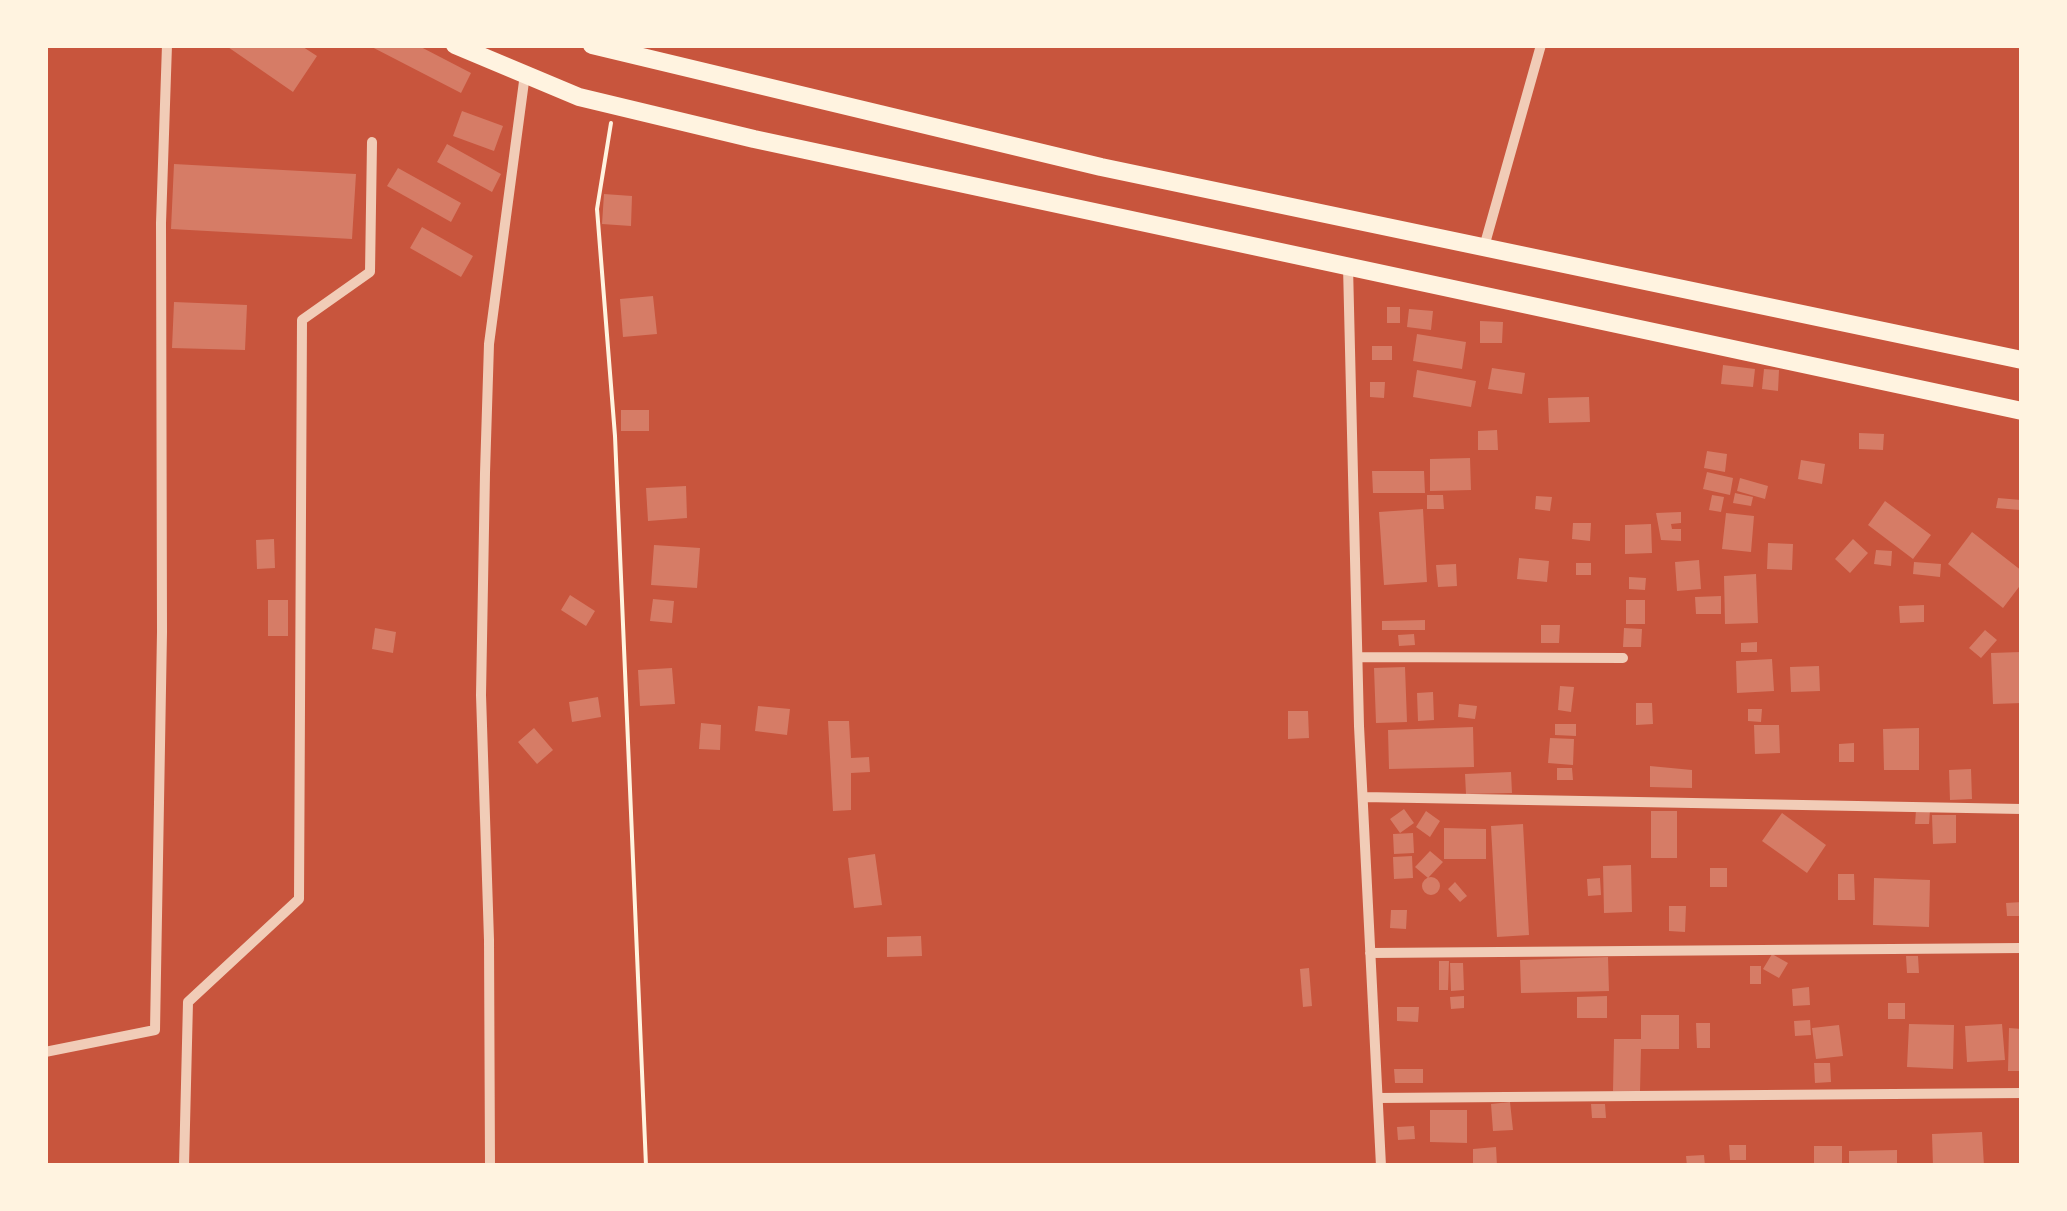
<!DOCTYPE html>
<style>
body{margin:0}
#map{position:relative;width:2067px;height:1211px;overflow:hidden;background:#c8553d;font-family:"Fira Sans",sans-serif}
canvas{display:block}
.frame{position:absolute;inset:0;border:48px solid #fff3e0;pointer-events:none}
</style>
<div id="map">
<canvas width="2067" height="1211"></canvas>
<div class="frame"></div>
</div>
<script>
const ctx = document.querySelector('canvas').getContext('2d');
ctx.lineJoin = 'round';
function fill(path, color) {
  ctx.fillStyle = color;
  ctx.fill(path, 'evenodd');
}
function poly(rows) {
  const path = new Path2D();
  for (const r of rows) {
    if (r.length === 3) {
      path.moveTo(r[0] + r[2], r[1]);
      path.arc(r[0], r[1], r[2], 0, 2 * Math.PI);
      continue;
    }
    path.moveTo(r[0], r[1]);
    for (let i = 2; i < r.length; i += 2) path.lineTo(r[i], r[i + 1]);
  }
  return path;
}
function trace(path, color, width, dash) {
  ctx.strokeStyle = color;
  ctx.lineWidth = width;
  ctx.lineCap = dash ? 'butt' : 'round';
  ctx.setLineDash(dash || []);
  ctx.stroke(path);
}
const building = poly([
 [225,45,300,45,317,56,293,92],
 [368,45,417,45,471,73,461,93],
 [462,111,503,126,494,151,453,136],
 [447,144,501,174,492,192,437,162],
 [174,164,356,174,352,239,171,229],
 [398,168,461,203,451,222,387,186],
 [604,194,632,196,631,226,602,224],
 [422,227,473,256,461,277,410,248],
 [653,296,657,334,623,337,620,299],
 [174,302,247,305,245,350,172,348],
 [1387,307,1400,307,1400,323,1387,323],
 [1409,309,1433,311,1431,330,1407,327],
 [1480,321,1503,322,1502,343,1480,343],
 [1417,334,1466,342,1462,369,1413,361],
 [1372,346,1392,346,1392,360,1372,360],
 [1723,365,1755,369,1753,387,1721,384],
 [1492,368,1525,373,1522,394,1488,389],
 [1764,369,1779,370,1778,391,1762,389],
 [1417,370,1476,381,1471,407,1413,397],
 [1370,382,1385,382,1384,398,1370,397],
 [1589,397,1590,422,1549,423,1548,398],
 [621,410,649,410,649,431,621,431],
 [1497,430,1498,450,1478,450,1478,431],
 [1859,433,1884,434,1883,450,1859,449],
 [1707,451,1727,454,1725,472,1704,468],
 [1470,458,1471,490,1430,491,1430,459],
 [1801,460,1825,464,1822,484,1798,479],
 [1372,471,1424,471,1425,493,1373,493],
 [1707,472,1733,478,1730,495,1703,489],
 [1740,478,1768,486,1765,499,1737,491],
 [686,486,687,518,648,521,646,488],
 [1735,493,1753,497,1751,506,1733,503],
 [1427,495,1443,495,1444,509,1427,509],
 [1712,495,1724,497,1721,512,1709,510],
 [1536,496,1552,497,1550,511,1535,509],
 [1998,498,2021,500,2020,510,1996,508],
 [1885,501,1931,535,1913,559,1868,525],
 [1423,509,1427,582,1384,585,1379,512],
 [1681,512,1681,523,1671,524,1672,529,1681,529,1681,541,1661,540,1656,513],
 [1726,513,1754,516,1751,552,1722,549],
 [1573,523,1591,523,1590,541,1572,539],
 [1651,524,1652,553,1625,554,1625,525],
 [1972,532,2022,571,2022,583,2003,608,1948,564],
 [274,539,275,568,257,569,256,540],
 [1853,539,1868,553,1850,573,1835,559],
 [1768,543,1793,544,1792,570,1767,569],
 [654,545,700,548,697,588,651,585],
 [1876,550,1892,551,1891,566,1874,564],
 [1519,558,1549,561,1547,582,1517,579],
 [1699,560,1701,589,1677,591,1675,562],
 [1914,562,1941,564,1940,577,1913,574],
 [1576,563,1591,563,1591,575,1576,575],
 [1456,564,1457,586,1438,587,1436,565],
 [1756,574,1758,623,1725,624,1724,576],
 [1629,577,1646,578,1645,590,1629,589],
 [570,595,595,611,586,626,561,610],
 [1721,596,1721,614,1696,614,1695,597],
 [653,599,674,601,672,623,650,621],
 [268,600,288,600,288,636,268,636],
 [1626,600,1645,600,1645,624,1626,624],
 [1924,605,1924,622,1900,623,1899,606],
 [1425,620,1425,630,1382,630,1382,621],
 [1541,625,1560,625,1559,643,1541,643],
 [375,628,396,632,393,653,372,649],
 [1624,628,1642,629,1641,647,1623,647],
 [1985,630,1997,640,1981,658,1969,648],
 [1414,634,1415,645,1399,646,1398,635],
 [1757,642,1757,652,1741,652,1741,643],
 [2021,652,2022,703,1993,704,1991,653],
 [1772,659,1774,691,1737,693,1736,661],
 [1819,666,1820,691,1791,692,1790,667],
 [1405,667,1407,722,1376,723,1374,668],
 [672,668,675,704,640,706,638,670],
 [1560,686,1574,687,1571,712,1558,710],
 [1433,692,1434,720,1418,721,1417,693],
 [598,697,601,717,572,722,569,702],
 [1636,703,1652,703,1653,724,1636,725],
 [1459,704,1477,706,1475,719,1458,717],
 [758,706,790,709,787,735,755,731],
 [1748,709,1762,709,1761,722,1748,721],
 [1288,711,1308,711,1309,738,1288,739],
 [828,721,849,721,851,758,869,757,870,772,851,773,851,810,833,811],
 [701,723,721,725,720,750,699,749],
 [1555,724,1576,724,1576,736,1555,735],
 [1754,725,1779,725,1780,753,1755,754],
 [1473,727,1474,767,1389,769,1388,730],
 [534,728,553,750,537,764,518,742],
 [1919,728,1919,770,1884,770,1883,729],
 [1550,738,1574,739,1573,765,1548,763],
 [1854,743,1854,762,1839,762,1839,744],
 [1650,766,1692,770,1692,788,1650,787],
 [1557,768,1572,768,1573,780,1557,780],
 [1971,769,1972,799,1950,800,1949,770],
 [1511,772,1512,793,1466,794,1465,774],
 [1404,809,1414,823,1400,833,1390,819],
 [1916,810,1930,810,1929,824,1915,824],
 [1426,811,1440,821,1430,837,1416,827],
 [1651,811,1677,811,1677,858,1651,858],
 [1782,813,1826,845,1807,873,1762,841],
 [1932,815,1956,815,1956,843,1933,844],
 [1523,824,1529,935,1497,937,1491,826],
 [1444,828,1486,829,1486,859,1444,859],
 [1413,833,1414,853,1394,854,1393,834],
 [1430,851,1443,862,1428,878,1415,867],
 [875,854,882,905,854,908,848,858],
 [1412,856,1413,878,1394,879,1393,857],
 [1631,865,1632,912,1604,913,1603,866],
 [1710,868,1727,868,1727,887,1710,887],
 [1838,874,1854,874,1855,900,1838,900],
 [1431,886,9],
 [1600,878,1601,895,1588,896,1587,879],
 [1874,878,1930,880,1929,927,1873,925],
 [1455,882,1467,896,1460,902,1448,889],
 [2022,902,2022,916,2007,916,2006,903],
 [1669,906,1686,906,1685,932,1669,931],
 [1391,910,1407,910,1406,929,1390,928],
 [921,936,922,956,887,957,887,937],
 [1772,954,1788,963,1779,978,1763,969],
 [1906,956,1918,956,1919,973,1907,973],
 [1608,957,1609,991,1521,993,1520,960],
 [1439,961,1449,961,1448,990,1439,990],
 [1450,963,1463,963,1464,990,1451,991],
 [1750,966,1761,966,1761,984,1750,984],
 [1309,968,1312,1006,1303,1007,1300,969],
 [1809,987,1810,1005,1793,1006,1792,989],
 [1464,996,1464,1008,1451,1009,1450,997],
 [1607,996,1607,1018,1577,1018,1577,997],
 [1888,1003,1905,1003,1905,1019,1888,1019],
 [1397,1007,1419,1007,1418,1022,1397,1021],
 [1641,1015,1679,1015,1679,1049,1641,1049,1640,1091,1613,1091,1614,1039,1641,1039],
 [1810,1020,1811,1035,1795,1036,1794,1021],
 [1696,1023,1710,1023,1710,1048,1697,1048],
 [1909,1024,1954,1025,1953,1069,1907,1067],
 [2002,1024,2005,1060,1967,1062,1965,1026],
 [1839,1025,1843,1056,1816,1059,1812,1028],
 [2009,1028,2022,1029,2022,1071,2008,1071],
 [1814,1063,1830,1063,1831,1082,1815,1083],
 [1394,1069,1423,1069,1423,1083,1395,1083],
 [1510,1102,1513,1130,1493,1131,1491,1104],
 [1591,1104,1605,1104,1606,1118,1592,1118],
 [1430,1110,1467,1110,1467,1143,1430,1142],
 [1414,1126,1415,1139,1398,1140,1397,1127],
 [1982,1132,1984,1166,1933,1166,1932,1134],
 [1729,1145,1746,1145,1746,1160,1730,1160],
 [1814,1146,1842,1146,1842,1164,1814,1164],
 [1496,1147,1497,1166,1473,1166,1473,1149],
 [1897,1150,1897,1166,1849,1166,1849,1151],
 [1704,1155,1705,1166,1687,1166,1686,1156]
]);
const path = poly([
 [611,123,597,209,615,436,646,1166]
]);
const minor = poly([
 [1484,247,1541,45],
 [1348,266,1359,726,1381,1166],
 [1360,657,1623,658],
 [1363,797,2022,809],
 [1370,953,2022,948],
 [45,1052,155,1030,162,632,161,223,167,45],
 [1378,1098,2022,1093],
 [184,1166,188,1002,299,899,302,320,370,272,372,142],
 [490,1166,489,940,481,695,485,473,489,344,525,74]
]);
const trunk = poly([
 [455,45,579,97,754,139,2022,411],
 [592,45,1101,167,2022,360]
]);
fill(building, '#d67c66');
trace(path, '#fff3e0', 4);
trace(minor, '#f1ccb7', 10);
trace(trunk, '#fff3e0', 18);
</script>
